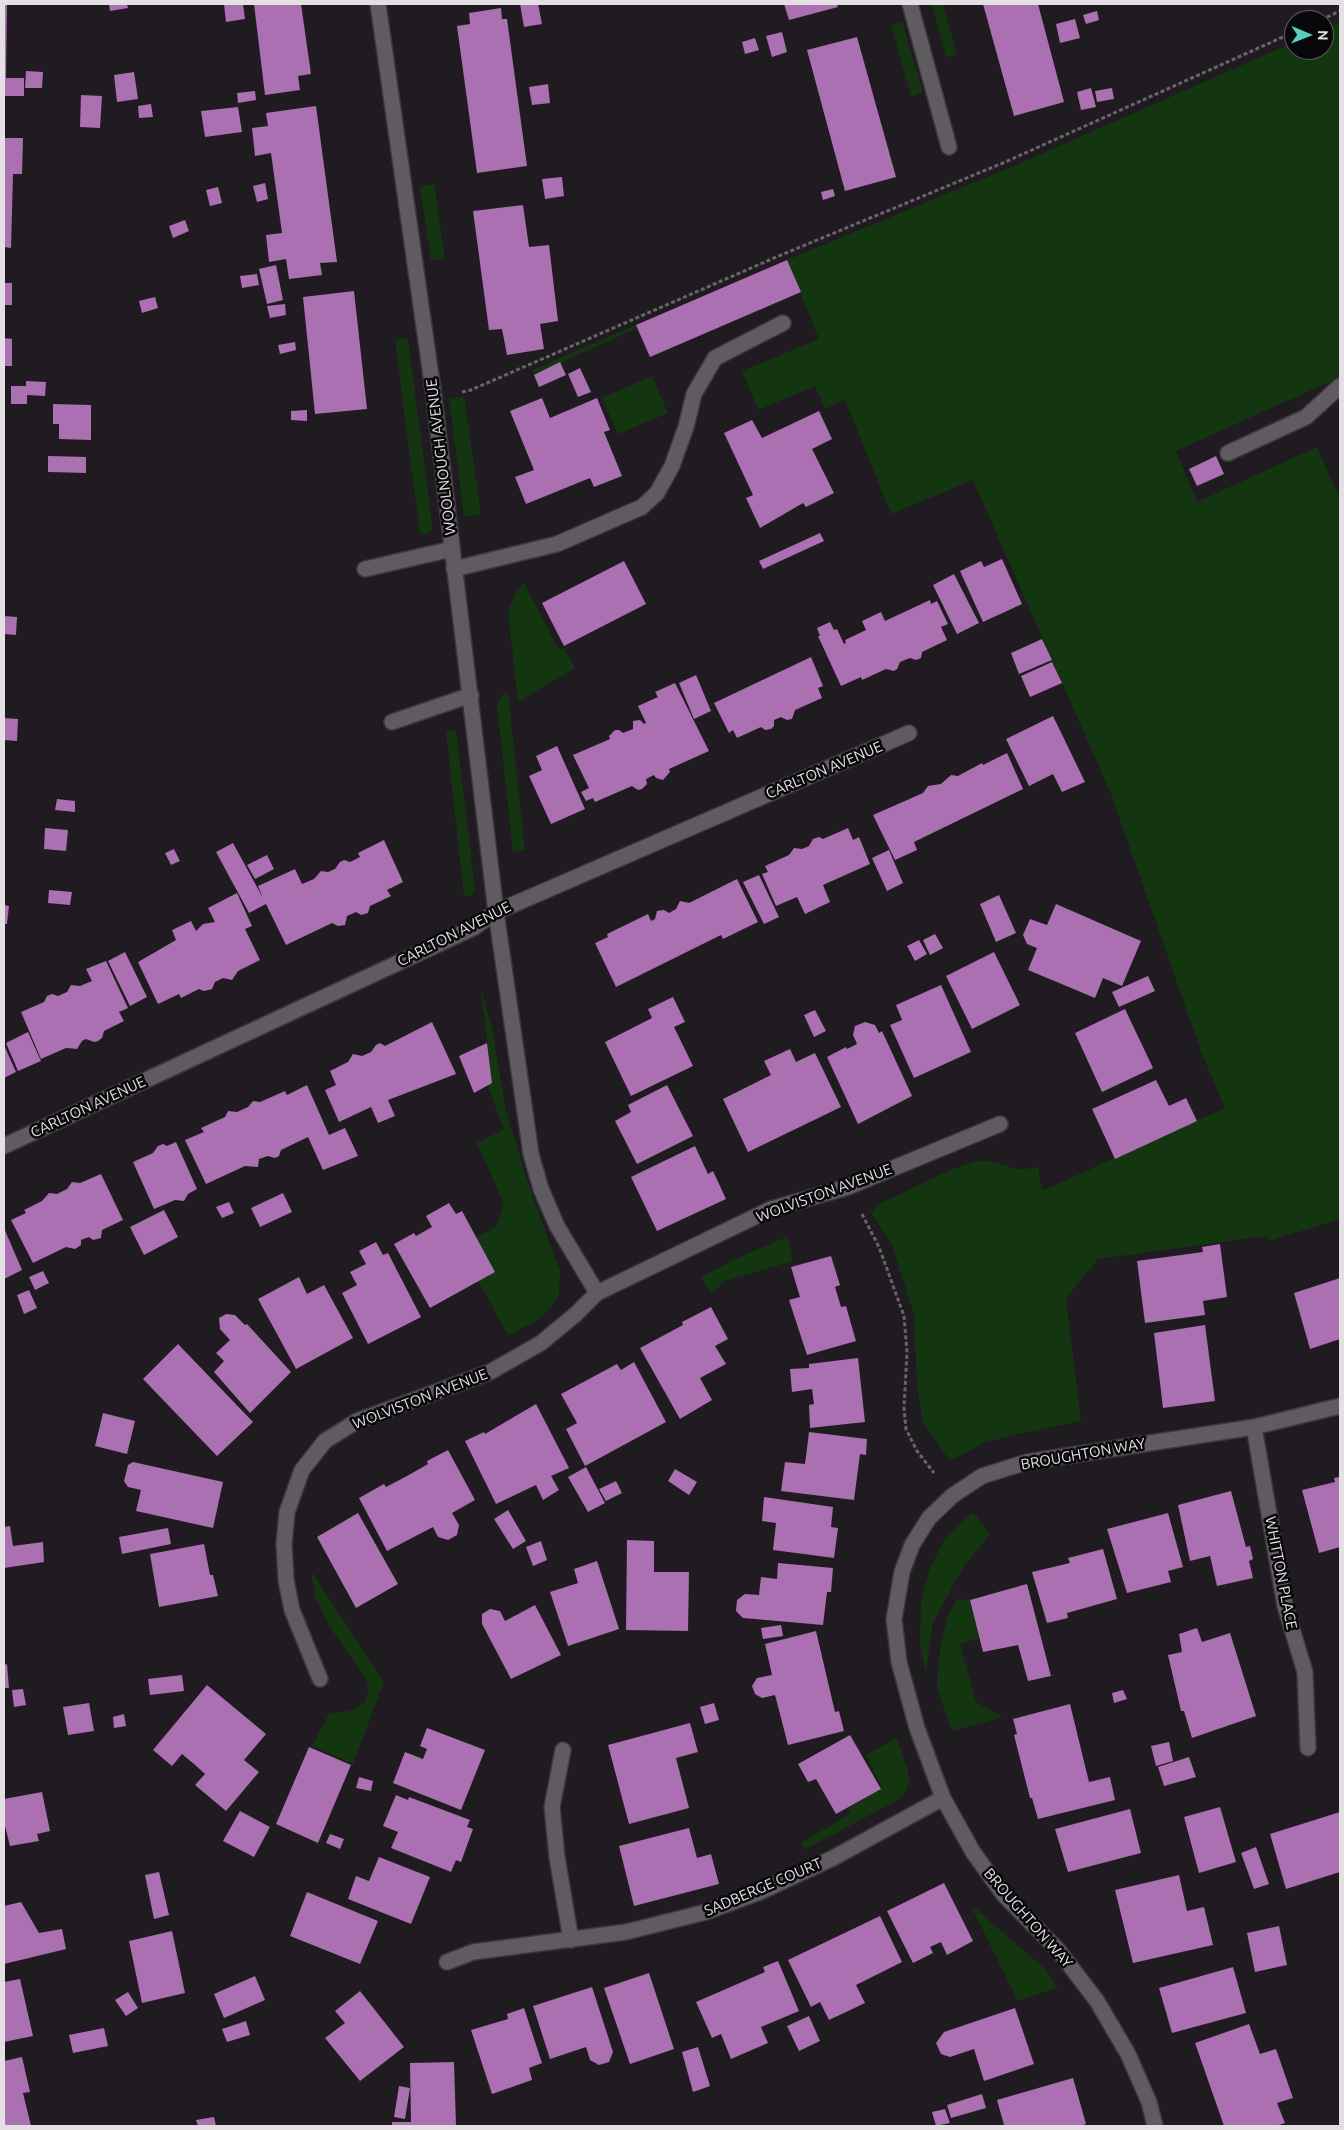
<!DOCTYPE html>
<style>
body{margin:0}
#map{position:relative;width:1344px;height:2130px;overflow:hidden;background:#201b20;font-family:Ubuntu,sans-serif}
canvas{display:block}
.frame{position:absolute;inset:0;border:5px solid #e3dfe3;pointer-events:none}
.north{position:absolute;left:1284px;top:10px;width:50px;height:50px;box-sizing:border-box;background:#080709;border:1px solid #605d60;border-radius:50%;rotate:91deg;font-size:14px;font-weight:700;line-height:20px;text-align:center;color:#e3dfe3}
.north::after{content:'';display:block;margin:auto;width:18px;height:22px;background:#59cebf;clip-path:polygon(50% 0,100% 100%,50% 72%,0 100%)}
</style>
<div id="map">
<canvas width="1344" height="2130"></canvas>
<div class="frame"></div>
<div class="north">N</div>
</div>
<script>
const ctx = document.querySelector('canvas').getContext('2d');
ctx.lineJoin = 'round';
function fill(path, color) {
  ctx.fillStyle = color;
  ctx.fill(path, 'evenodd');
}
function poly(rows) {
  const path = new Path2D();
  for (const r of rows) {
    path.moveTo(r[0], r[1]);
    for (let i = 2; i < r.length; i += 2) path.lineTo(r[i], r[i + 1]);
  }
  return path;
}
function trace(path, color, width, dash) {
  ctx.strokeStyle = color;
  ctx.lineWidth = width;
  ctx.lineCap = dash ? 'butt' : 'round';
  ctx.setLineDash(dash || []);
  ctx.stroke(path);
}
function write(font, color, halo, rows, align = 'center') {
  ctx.font = font + ' Ubuntu,sans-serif';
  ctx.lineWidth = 5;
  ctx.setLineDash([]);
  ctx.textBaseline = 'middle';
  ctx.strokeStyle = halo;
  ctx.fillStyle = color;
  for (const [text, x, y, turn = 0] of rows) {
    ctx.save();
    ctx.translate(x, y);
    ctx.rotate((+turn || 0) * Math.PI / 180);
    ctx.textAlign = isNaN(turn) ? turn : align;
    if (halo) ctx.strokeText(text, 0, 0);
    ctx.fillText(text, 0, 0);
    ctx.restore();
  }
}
const green = poly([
 [932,4,943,4,957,55,946,57],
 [902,22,923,92,911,96,891,25],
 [1340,22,1340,377,1176,451,1197,502,1317,447,1340,500,1340,1219,1269,1241,1267,1236,1098,1259,1066,1298,1081,1421,1009,1436,984,1443,950,1461,923,1423,917,1386,914,1314,891,1242,872,1214,877,1205,950,1170,978,1161,989,1161,1019,1170,1038,1167,1042,1191,1225,1108,1201,1051,1111,794,973,480,891,514,845,400,825,409,815,386,758,410,742,371,819,339,787,260,1021,163,1294,42,1294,50,1324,50,1324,29],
 [434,184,445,259,431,260,420,186],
 [636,325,637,328,534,375,532,370],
 [408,338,432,523,432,530,429,533,420,535,395,340],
 [652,376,668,413,618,434,602,398],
 [464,396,481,514,464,517,449,399],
 [524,583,559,650,564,648,575,668,518,702,508,612,516,592],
 [508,693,525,850,513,852,497,704,502,695],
 [456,730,475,890,473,894,464,897,446,731],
 [481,989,492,1028,506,1111,527,1180,560,1272,559,1296,551,1307,540,1319,508,1335,478,1281,495,1272,476,1238,496,1227,504,1204,477,1143,504,1129,487,1085,492,1082],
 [787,1237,793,1261,725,1281,711,1294,701,1277,742,1256],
 [973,1512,990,1534,962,1569,933,1623,926,1672,920,1645,921,1598,930,1568,945,1538],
 [311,1571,384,1682,353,1764,312,1746,329,1714,355,1710,366,1701,368,1689,366,1678,329,1626,315,1596],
 [957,1599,970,1600,980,1638,960,1644,976,1702,1003,1717,952,1731,937,1688,938,1667,942,1637,949,1613],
 [897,1738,908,1771,909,1783,906,1791,900,1799,804,1850,801,1843,851,1813,849,1808,882,1788,866,1755],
 [976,1909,1045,1969,1058,1987,1018,2001,973,1910]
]);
const building = poly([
 [4,4,7,4,6,78,24,78,24,96,4,96],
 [109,4,127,4,128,8,110,11],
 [224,4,243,4,245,19,226,22],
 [254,4,301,4,311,74,298,76,300,90,265,95],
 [520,4,538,4,542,24,524,27],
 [784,4,837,4,838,7,789,20],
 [983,4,1038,4,1064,102,1014,116],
 [501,8,502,19,507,19,527,166,477,173,457,26,470,24,469,13],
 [1097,11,1099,20,1086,24,1083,15],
 [1075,19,1080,38,1060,43,1056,24],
 [782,32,787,52,772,57,766,36],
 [857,37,896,177,845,191,807,50],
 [755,38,759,50,745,54,742,42],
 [26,71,43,72,42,88,25,88],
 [134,72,138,99,117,102,114,75],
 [548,84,550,103,532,105,529,87],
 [1091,88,1096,107,1081,110,1077,92],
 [1112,88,1114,99,1097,102,1095,91],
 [255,91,256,100,238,103,237,93],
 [81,95,102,96,100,128,80,127],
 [151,104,153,117,139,118,138,106],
 [316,106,337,262,320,263,322,275,289,279,286,259,269,262,266,235,282,233,271,153,255,156,252,128,268,126,266,113],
 [238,107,242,132,205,137,201,111],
 [4,138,23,138,22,174,13,174,11,248,4,247],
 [562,177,564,196,545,199,542,179],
 [265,183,268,199,257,202,253,186],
 [218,187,222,203,210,206,206,190],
 [833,189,835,196,823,200,821,192],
 [523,205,529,247,549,245,558,321,540,324,544,349,507,355,502,329,489,330,473,211],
 [185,220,189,231,173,238,169,226],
 [787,260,801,292,650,357,636,325],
 [276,265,283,300,267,304,259,269],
 [257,274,259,285,242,288,240,276],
 [4,283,12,283,12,305,4,305],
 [354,291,367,409,315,414,303,297],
 [155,297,158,308,142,313,139,301],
 [285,304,286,315,270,318,267,306],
 [4,338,12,339,12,366,4,366],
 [295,342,296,350,280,354,278,345],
 [560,362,566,375,539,387,534,375],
 [580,368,591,392,578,397,568,374],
 [26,381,46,382,45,396,27,395,27,404,11,404,11,386,26,386],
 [542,398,550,418,597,398,610,430,604,432,622,476,594,487,590,478,526,504,515,477,534,470,510,411],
 [53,404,91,405,91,440,59,439,59,424,53,424],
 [307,410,307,421,291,420,291,411],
 [819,411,832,439,812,449,834,493,806,507,803,503,760,528,746,498,753,495,724,433,752,420,762,438],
 [48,456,86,457,86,473,48,472],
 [1216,456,1224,474,1197,486,1189,469],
 [820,533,824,541,763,569,759,561],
 [1002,559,1022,604,983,622,960,571,981,561,984,567],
 [624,561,646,604,564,646,542,603],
 [954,574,979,623,957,634,933,585],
 [930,600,931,604,937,601,948,624,941,627,947,640,922,652,921,658,916,660,910,658,900,662,897,669,894,671,886,669,862,680,861,677,841,686,818,636,820,636,817,628,830,622,834,630,837,629,844,644,846,643,845,640,866,630,862,621,881,612,885,621],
 [4,616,17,617,16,635,4,634],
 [1042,639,1052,660,1019,674,1011,653],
 [811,657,823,686,818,688,822,698,795,710,792,719,787,720,781,717,774,720,774,726,771,729,765,730,761,727,737,738,733,730,729,733,714,703],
 [1052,662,1062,683,1030,697,1021,676],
 [696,675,711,711,694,719,679,683],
 [675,683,709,751,669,769,670,772,663,780,656,778,654,775,646,779,647,784,642,789,638,790,632,786,595,802,593,798,586,801,581,792,589,788,573,755,610,739,609,736,615,730,619,730,623,733,633,729,633,721,640,720,644,724,646,723,638,706,658,697,655,692],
 [1053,716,1085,782,1062,792,1053,774,1029,786,1006,739],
 [4,718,18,719,17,741,4,740],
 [557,746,585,809,551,824,529,776,542,770,536,756],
 [1007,753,1023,789,914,842,917,850,895,860,873,815,923,793,928,786,941,784,951,775,958,776,982,763,983,765],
 [57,799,75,801,75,812,55,810],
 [45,828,68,830,66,851,44,849],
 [848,828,853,840,859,837,870,864,823,885,830,902,805,914,797,897,776,906,762,874,768,872,765,866,789,855,794,848,802,849,809,846,813,839,819,837,823,839],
 [384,840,403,882,387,890,391,896,370,906,368,913,361,915,356,912,347,916,345,925,338,926,332,923,286,945,266,904,249,913,216,852,233,843,263,898,258,886,295,869,302,884,314,879,321,871,328,872,335,869,340,862,344,860,350,862,360,857,358,853],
 [174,849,180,861,171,865,165,853],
 [889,850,903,883,887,891,872,858],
 [267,855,274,869,255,879,247,865],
 [759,875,779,917,764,924,743,882],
 [737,879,758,922,723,939,721,935,616,987,595,943,608,937,607,934,648,914,651,921,655,919,657,911,664,910,669,913,676,909,680,901,689,903],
 [49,890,72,892,70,905,48,903],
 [237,893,252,926,245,929,260,960,238,971,232,980,223,978,215,982,212,989,204,991,199,989,181,998,179,994,158,1004,138,962,176,940,172,930,191,921,196,931,203,924,215,922,208,908],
 [999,895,1016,933,996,942,980,904],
 [1056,904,1141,941,1122,986,1103,978,1095,998,1028,970,1037,948,1027,944,1023,935,1030,919,1047,925],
 [4,905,9,906,7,924,4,924],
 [935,934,943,948,930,955,923,940],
 [919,940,927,954,915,961,907,946],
 [125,952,147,997,130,1006,108,961],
 [994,952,1020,1005,972,1029,946,976],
 [106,961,128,1008,119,1012,124,1021,104,1031,102,1038,98,1041,94,1042,86,1039,82,1041,77,1049,66,1048,41,1059,21,1012,44,1002,47,996,52,994,58,996,67,992,71,985,80,986,92,981,86,969],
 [1148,976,1155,991,1119,1007,1112,992],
 [941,985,971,1052,914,1078,890,1025,902,1020,896,1005],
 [673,997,685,1022,674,1027,693,1066,631,1096,605,1042,652,1018,648,1009],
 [1125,1009,1153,1068,1102,1092,1075,1033],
 [815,1010,826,1031,814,1037,804,1015],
 [432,1022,456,1074,388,1100,395,1116,378,1123,371,1107,339,1122,325,1090,336,1085,330,1071,348,1062,353,1054,362,1056,371,1052,376,1045,380,1043,385,1046],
 [865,1022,875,1025,879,1033,882,1031,912,1096,858,1124,827,1057,846,1047,847,1049,857,1044,853,1035,855,1026],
 [28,1032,41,1061,18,1071,6,1043],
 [487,1043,492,1083,474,1093,459,1056],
 [4,1045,16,1072,4,1078],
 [790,1049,796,1062,815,1053,841,1107,748,1152,723,1099,771,1075,764,1061],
 [1156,1080,1169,1106,1186,1098,1197,1121,1115,1159,1092,1109],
 [307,1085,329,1135,345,1128,358,1156,323,1170,308,1137,281,1150,279,1156,275,1158,268,1156,259,1159,258,1167,245,1166,206,1184,185,1140,204,1132,201,1128,225,1117,228,1111,237,1112,248,1107,253,1101,260,1102,285,1091,287,1095],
 [667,1085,693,1136,637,1164,615,1121,631,1112,628,1105],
 [176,1142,197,1189,188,1194,184,1201,175,1200,154,1209,133,1162,153,1153,158,1146,163,1144,167,1146],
 [695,1146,708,1174,713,1171,726,1199,657,1231,631,1177],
 [101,1174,123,1220,102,1230,101,1238,93,1240,89,1237,81,1240,81,1245,75,1249,66,1247,33,1263,11,1220,26,1213,24,1210,42,1201,49,1193,57,1194,67,1189,72,1182,80,1183],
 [283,1193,292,1212,260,1227,251,1208],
 [229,1202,234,1213,222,1218,216,1207],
 [449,1203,456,1214,462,1211,495,1272,430,1308,394,1244,414,1233,416,1236,432,1227,426,1216],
 [164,1210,178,1237,144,1255,130,1227],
 [4,1228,22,1270,4,1279],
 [376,1242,383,1255,388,1253,421,1317,368,1344,342,1293,357,1285,350,1272,366,1264,359,1251],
 [1220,1244,1227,1297,1203,1301,1205,1315,1145,1323,1137,1261,1203,1252,1202,1247],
 [831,1256,840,1285,835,1287,841,1307,846,1306,856,1341,807,1355,789,1300,800,1297,791,1267],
 [43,1271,49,1283,35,1290,29,1277],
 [299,1277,307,1294,324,1285,353,1338,296,1369,258,1299],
 [1340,1278,1340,1339,1310,1349,1294,1293],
 [29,1290,37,1308,24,1314,17,1295],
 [711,1307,728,1339,715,1346,726,1364,700,1378,712,1400,680,1419,640,1348,683,1325,682,1322],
 [226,1314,235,1315,245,1325,247,1324,291,1372,250,1413,214,1372,224,1361,216,1353,230,1340,220,1329,219,1318],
 [1205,1325,1215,1401,1163,1408,1154,1333],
 [178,1344,253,1422,217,1456,143,1379],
 [858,1358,865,1422,810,1428,809,1405,814,1404,812,1389,792,1392,790,1369,809,1368,809,1364],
 [634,1362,666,1422,585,1466,566,1429,577,1423,561,1394,617,1364,621,1370],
 [536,1404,569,1468,551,1476,559,1490,543,1500,536,1485,496,1504,465,1441,484,1432,485,1434],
 [103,1413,135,1421,127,1454,95,1446],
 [809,1432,867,1439,866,1455,860,1454,854,1500,781,1491,785,1462,805,1464],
 [448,1450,475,1500,452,1513,459,1525,457,1535,448,1540,438,1537,433,1527,387,1551,359,1498,384,1484,386,1487,407,1476,428,1464,427,1461],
 [133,1462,223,1482,213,1528,136,1511,141,1490,128,1487,124,1481,128,1465],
 [586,1467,605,1503,588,1512,568,1477],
 [675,1469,697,1482,689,1495,668,1481],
 [1340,1477,1340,1547,1319,1553,1302,1490,1335,1482,1334,1478],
 [616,1481,622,1493,606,1501,599,1489],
 [1231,1491,1246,1547,1250,1546,1253,1559,1249,1561,1253,1578,1217,1586,1210,1556,1190,1561,1178,1505],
 [764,1497,833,1507,831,1527,838,1528,834,1558,773,1550,776,1523,762,1521],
 [508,1510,526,1541,513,1549,494,1519],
 [358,1513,398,1584,356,1608,317,1537],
 [1168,1513,1183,1567,1168,1571,1171,1582,1127,1593,1107,1529],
 [10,1526,13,1546,43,1542,44,1562,4,1568,4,1527],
 [168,1528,171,1544,122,1554,119,1537],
 [627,1540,654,1541,654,1572,689,1572,688,1631,626,1630],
 [541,1541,547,1560,533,1566,526,1547],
 [204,1544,210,1575,213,1575,218,1596,159,1607,150,1554],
 [1103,1549,1117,1599,1067,1613,1068,1618,1047,1623,1032,1572,1070,1563,1068,1558],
 [597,1561,619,1629,568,1646,550,1592,578,1583,574,1569],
 [778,1563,833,1568,831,1592,827,1592,823,1625,743,1618,736,1611,737,1600,745,1594,759,1595,761,1577,777,1579],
 [1027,1584,1051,1676,1028,1681,1018,1645,983,1652,970,1600],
 [535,1605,561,1655,511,1679,482,1624,482,1614,490,1609,500,1611,505,1621],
 [781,1625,783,1636,763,1639,761,1628],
 [1197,1628,1202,1642,1230,1633,1256,1716,1192,1738,1184,1711,1181,1711,1168,1655,1182,1652,1179,1634],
 [816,1631,835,1712,839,1711,844,1731,788,1745,775,1695,762,1698,755,1694,752,1686,757,1678,772,1675,765,1644],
 [7,1664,9,1688,4,1688,4,1665],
 [182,1675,184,1691,150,1695,148,1679],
 [207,1685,266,1734,244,1760,259,1772,226,1811,195,1785,205,1774,194,1764,182,1754,172,1766,153,1750],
 [23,1689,26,1705,14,1707,12,1690],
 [1123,1690,1127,1699,1114,1703,1112,1693],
 [89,1703,94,1731,68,1735,63,1707],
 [714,1703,719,1720,705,1724,700,1707],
 [1070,1704,1089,1782,1110,1777,1115,1800,1038,1819,1032,1798,1030,1798,1014,1735,1017,1734,1013,1719],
 [124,1714,126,1726,114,1728,113,1717],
 [690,1723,698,1752,676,1758,689,1808,629,1824,608,1745],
 [427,1728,485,1750,461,1810,393,1783,405,1752,423,1759,427,1749,420,1746],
 [850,1735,881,1789,836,1814,816,1779,808,1782,798,1764],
 [1169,1742,1173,1761,1156,1766,1151,1746],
 [309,1747,351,1765,318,1843,276,1824],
 [1189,1757,1196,1777,1164,1786,1158,1767],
 [359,1777,373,1781,371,1791,356,1788],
 [42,1792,50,1831,37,1834,39,1841,10,1846,4,1822,4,1799],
 [396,1795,408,1800,409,1797,470,1820,467,1827,473,1829,461,1862,456,1860,451,1872,391,1848,398,1832,383,1826],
 [1220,1807,1236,1862,1199,1873,1184,1817],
 [1130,1809,1141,1853,1068,1872,1055,1829],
 [240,1811,270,1827,254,1857,223,1841],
 [1340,1812,1340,1872,1286,1889,1270,1834],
 [689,1828,697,1858,711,1854,719,1884,634,1906,619,1846],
 [330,1834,344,1839,340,1849,326,1843],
 [1256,1847,1269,1884,1254,1889,1241,1853],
 [379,1857,430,1877,411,1924,348,1899,356,1876,369,1881],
 [159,1872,169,1915,154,1919,145,1875],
 [1179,1875,1187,1911,1204,1907,1213,1945,1133,1963,1115,1890],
 [944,1883,973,1941,947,1955,941,1942,930,1947,933,1953,913,1963,887,1911],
 [307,1892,378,1921,360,1964,290,1936],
 [21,1902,39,1933,62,1929,66,1949,4,1964,4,1906],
 [880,1916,902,1962,856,1985,865,2003,829,2020,820,2002,811,2007,788,1960],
 [1279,1926,1287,1965,1255,1972,1247,1933],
 [172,1931,185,1993,142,2003,129,1941],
 [778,1961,799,2011,761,2027,768,2043,731,2059,721,2034,712,2038,696,2002,765,1972,763,1967],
 [1233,1967,1246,2013,1172,2033,1159,1988],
 [649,1973,674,2049,630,2064,604,1988],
 [255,1976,265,2000,224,2018,214,1994],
 [20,1979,33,2036,4,2042,4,1982],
 [592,1987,613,2052,609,2062,599,2065,590,2060,586,2047,550,2059,533,2006],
 [360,1991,404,2047,360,2081,325,2038,345,2023,335,2011],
 [128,1992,138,2008,126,2016,115,2000],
 [524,2008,542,2063,529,2068,532,2080,492,2094,471,2030,508,2019,507,2014],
 [1015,2008,1034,2064,984,2081,974,2049,950,2057,941,2054,936,2043,944,2032],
 [809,2016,820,2041,799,2051,787,2026],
 [246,2021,250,2035,227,2042,222,2029],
 [1249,2024,1260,2054,1276,2049,1293,2098,1277,2103,1285,2123,1276,2126,1224,2126,1195,2043],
 [104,2028,108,2046,73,2053,69,2035],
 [698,2047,710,2086,693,2092,682,2052],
 [22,2057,30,2092,23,2093,31,2126,4,2126,4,2061],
 [454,2062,456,2126,392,2126,392,2122,411,2122,410,2063],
 [1073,2078,1086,2124,1079,2126,1000,2126,1004,2125,997,2100],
 [399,2086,410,2088,405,2119,394,2117],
 [982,2094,986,2108,951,2118,947,2105],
 [945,2109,950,2123,936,2126,932,2112],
 [214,2117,216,2126,198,2126,196,2120]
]);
const path = poly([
 [1321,20,1340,11],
 [462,392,471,390,781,255,1003,163,1294,32],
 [862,1214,879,1247,904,1316,907,1352,904,1408,906,1429,917,1451,934,1473]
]);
const lane = poly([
 [1228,453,1306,417,1340,386],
 [365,569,452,549],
 [454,569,557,544,642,507,657,493,672,466,686,427,694,394,715,358,783,323],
 [392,722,471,695]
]);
const street = poly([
 [378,4,434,397,496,912,531,1154,541,1189,557,1226,597,1293],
 [910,4,949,147],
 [4,1146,473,928,496,912,909,733],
 [1254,1427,1285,1606,1305,1672,1308,1748],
 [320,1679,292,1610,286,1580,284,1544,287,1512,302,1470,325,1441,357,1421,490,1372,541,1343,576,1314,597,1293,771,1209,848,1187,1000,1124],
 [563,1750,552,1807,557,1857,571,1940],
 [447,1962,473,1952,626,1932,706,1912,760,1892,833,1858,943,1798],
 [1155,2126,1149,2102,1128,2054,1097,2001,1058,1950,1004,1895,973,1852,943,1798,917,1728,899,1662,894,1619,902,1572,912,1545,929,1518,952,1496,982,1476,1027,1462,1254,1427,1340,1406]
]);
const streetNames = [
 ["WOOLNOUGH AVENUE",441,457,-97],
 ["CARLTON AVENUE",824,770,-23],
 ["CARLTON AVENUE",454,934,-27],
 ["CARLTON AVENUE",88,1107,-25],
 ["WOLVISTON AVENUE",824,1193,-20],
 ["WOLVISTON AVENUE",420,1399,-21],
 ["BROUGHTON WAY",1083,1454,-10],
 ["WHITTON PLACE",1281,1573,79],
 ["SADBERGE COURT",763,1887,-23],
 ["BROUGHTON WAY",1028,1918,49]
];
fill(green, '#133611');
fill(building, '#aa70b1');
trace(lane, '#3a363a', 18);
trace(street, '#3a363a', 18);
trace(path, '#696469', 3, [4, 2.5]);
trace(lane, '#605a61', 15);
trace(street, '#605a61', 15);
write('15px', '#e3dfe3', '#080709', streetNames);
</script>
